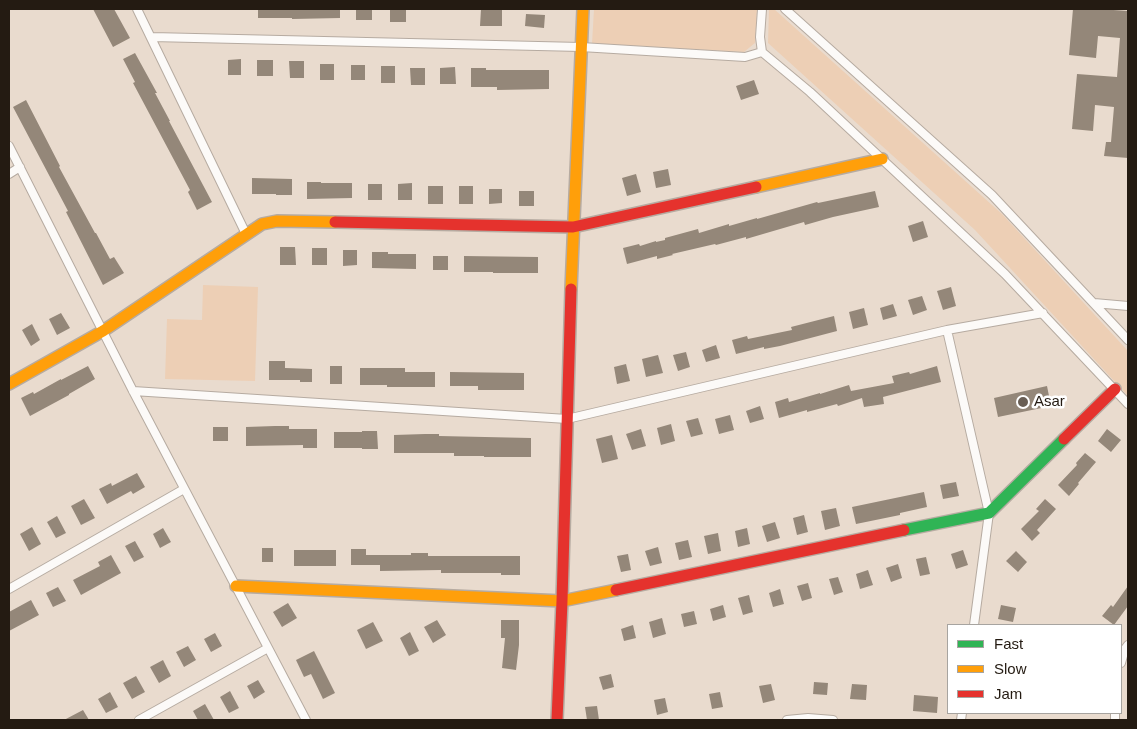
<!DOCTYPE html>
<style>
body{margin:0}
#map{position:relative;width:1137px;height:729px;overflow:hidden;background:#e9dbce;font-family:Helvetica,sans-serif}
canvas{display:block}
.frame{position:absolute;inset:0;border:10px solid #241b12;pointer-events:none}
.legend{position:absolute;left:947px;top:624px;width:175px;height:90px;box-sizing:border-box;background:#fff;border:1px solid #a7a4a0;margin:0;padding:6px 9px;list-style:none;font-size:15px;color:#241b12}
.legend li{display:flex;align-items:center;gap:10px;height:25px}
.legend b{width:25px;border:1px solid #a7a4a0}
</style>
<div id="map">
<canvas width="1137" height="729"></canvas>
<div class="frame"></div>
<ul class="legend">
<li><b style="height:6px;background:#30b455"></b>Fast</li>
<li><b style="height:6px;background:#ff9f0a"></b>Slow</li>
<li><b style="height:6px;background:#e5322d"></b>Jam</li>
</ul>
</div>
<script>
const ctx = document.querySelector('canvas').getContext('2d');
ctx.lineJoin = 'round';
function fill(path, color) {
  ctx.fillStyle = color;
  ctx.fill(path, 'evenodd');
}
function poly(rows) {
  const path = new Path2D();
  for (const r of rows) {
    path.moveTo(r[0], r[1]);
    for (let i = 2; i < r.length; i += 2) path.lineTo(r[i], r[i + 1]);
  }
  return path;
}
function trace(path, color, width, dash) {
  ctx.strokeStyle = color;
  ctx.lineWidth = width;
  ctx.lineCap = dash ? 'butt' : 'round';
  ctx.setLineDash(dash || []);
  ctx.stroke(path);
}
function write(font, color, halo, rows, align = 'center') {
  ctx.font = font + ' Helvetica,sans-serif';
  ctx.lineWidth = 5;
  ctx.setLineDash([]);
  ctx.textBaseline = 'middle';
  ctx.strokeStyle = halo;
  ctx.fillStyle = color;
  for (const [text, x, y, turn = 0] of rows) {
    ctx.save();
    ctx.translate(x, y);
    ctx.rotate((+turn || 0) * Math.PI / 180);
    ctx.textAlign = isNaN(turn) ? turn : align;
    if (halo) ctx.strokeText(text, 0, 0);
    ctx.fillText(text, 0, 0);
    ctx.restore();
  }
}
const green = poly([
 [594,9,757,9,755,43,744,52,592,44],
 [769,9,774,9,1002,214,1128,351,1128,396,975,230,768,43],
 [203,285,258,287,255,381,165,379,167,319,202,320]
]);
const building = poly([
 [93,9,114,9,130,38,113,47],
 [258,9,340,9,340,18,292,19,292,18,258,18],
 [356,9,372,9,372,20,356,20],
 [390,9,406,9,406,22,390,22],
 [481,9,502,9,502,26,480,26],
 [1073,9,1099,9,1128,11,1128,158,1104,156,1106,142,1111,142,1114,107,1095,105,1093,131,1072,129,1077,74,1117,77,1120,38,1098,36,1096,58,1069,55],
 [526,14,545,15,544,28,525,26],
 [135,53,157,93,155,93,170,121,169,121,212,202,197,210,188,192,190,190,133,83,135,82,123,59],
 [241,59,241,75,228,75,228,60],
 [257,60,273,60,273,76,257,76],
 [289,61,304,61,304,78,290,78],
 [320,64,334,64,334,80,320,80],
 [351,65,365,65,365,80,351,80],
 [381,66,395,66,395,83,381,83],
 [455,67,456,84,440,84,440,68],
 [410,68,425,68,425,85,411,85],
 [471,68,486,68,486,70,549,70,549,89,497,90,497,87,471,87],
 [754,80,759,94,741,100,736,86],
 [26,100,60,166,59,167,95,233,96,233,110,259,114,257,124,273,103,285,66,212,68,211,13,107],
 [668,169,671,185,656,188,653,172],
 [636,174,641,192,627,196,622,178],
 [252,178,292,179,292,195,276,195,276,194,252,194],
 [307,182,321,182,321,183,352,183,352,198,307,199],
 [412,183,412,200,398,200,398,184],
 [368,184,382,184,382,200,368,200],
 [428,186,443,186,443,204,428,204],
 [459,186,473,186,473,204,459,204],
 [489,189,502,189,502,203,489,204],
 [519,191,534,191,534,206,519,206],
 [875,191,879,207,833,217,805,225,804,222,746,239,746,237,716,245,715,244,672,254,673,255,657,259,657,256,627,264,623,248,639,244,640,246,656,241,656,242,665,240,665,238,698,229,699,233,729,224,729,226,757,218,757,219,817,202,818,203],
 [923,221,928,237,913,242,908,226],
 [280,247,295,247,296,265,280,265],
 [312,248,327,248,327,265,312,265],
 [343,250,357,250,357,265,343,266],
 [372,252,388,252,388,254,416,254,416,269,372,268],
 [433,256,448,256,448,270,433,270],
 [464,256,538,257,538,273,493,273,493,272,464,272],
 [951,287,956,306,943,310,937,291],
 [922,296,927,310,913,315,908,300],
 [893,304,897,316,883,320,880,308],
 [864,308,868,325,853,329,849,312],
 [61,313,70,328,57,335,49,319],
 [834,316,837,331,780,346,764,349,764,347,736,354,732,340,747,336,748,339,792,330,791,327],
 [32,324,40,340,31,346,22,330],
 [716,345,720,358,706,362,702,350],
 [686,352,690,367,678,371,673,355],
 [658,355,663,373,646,377,642,359],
 [269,361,285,361,285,368,312,369,312,382,300,382,300,380,269,380],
 [626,364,630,381,617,384,614,367],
 [88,366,95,379,69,394,69,395,30,416,21,398,33,392,34,394,61,379,61,380],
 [330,366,342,366,342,384,330,384],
 [937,366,941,382,883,397,884,404,864,407,862,398,838,406,837,404,807,412,807,410,779,418,775,402,788,398,789,402,820,393,820,394,849,385,851,391,894,383,892,376,909,372,910,374],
 [360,368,405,368,405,372,435,372,435,387,387,387,387,385,360,385],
 [450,372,524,373,524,390,478,390,478,386,450,386],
 [1047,386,1051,406,998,417,994,398],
 [760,406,764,419,750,423,746,411],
 [730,415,734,430,719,434,715,419],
 [698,418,703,434,691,437,686,421],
 [671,424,675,441,661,445,657,428],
 [275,426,289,426,289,429,317,429,317,448,303,448,303,445,246,446,246,427],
 [213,427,228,427,228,441,213,441],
 [641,429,646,446,632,450,626,434],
 [1107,429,1121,440,1111,452,1098,441],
 [362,431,377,431,378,449,362,449,362,448,334,448,334,432,362,432],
 [425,434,439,434,439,436,531,438,531,457,484,457,484,456,454,456,454,453,394,453,394,435],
 [612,435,618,459,602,463,596,439],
 [1085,453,1096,462,1078,483,1079,484,1069,496,1058,485,1077,465,1076,463],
 [137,473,145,487,133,494,131,491,107,504,99,489,111,483,112,486],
 [956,482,959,496,943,499,940,485],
 [924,492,927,507,900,513,900,515,856,524,852,507],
 [84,499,95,518,81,525,71,506],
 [1045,499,1056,509,1037,530,1040,533,1032,541,1021,529,1039,511,1036,509],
 [836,508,840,526,825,530,821,511],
 [804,515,808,532,797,535,793,518],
 [57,516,66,533,56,538,47,522],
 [775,522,780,538,767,542,762,526],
 [32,527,41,544,29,551,20,534],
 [163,528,171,542,160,548,153,534],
 [747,528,750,544,738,547,735,531],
 [718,533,721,551,708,554,704,536],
 [688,540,692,557,679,560,675,543],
 [135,541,144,557,134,562,125,546],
 [658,547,662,563,650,566,645,551],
 [262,548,273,548,273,562,262,562],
 [351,549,366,549,366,555,411,555,411,553,428,553,428,556,520,556,520,575,501,575,501,573,441,573,441,570,380,571,380,565,351,565],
 [294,550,336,550,336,566,294,566],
 [963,550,968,565,956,569,951,554],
 [1016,551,1027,562,1018,572,1006,561],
 [628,554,631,570,621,572,617,556],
 [111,555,121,573,81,595,73,580,100,566,98,562],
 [926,557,930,574,920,576,916,559],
 [898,564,902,578,891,582,886,568],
 [868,570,873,585,860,589,856,574],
 [838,577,843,592,834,595,829,579],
 [808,583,812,598,802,601,797,586],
 [1128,586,1128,606,1114,625,1102,616,1111,605,1113,607],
 [58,587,66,601,53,607,46,593],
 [780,589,784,604,773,607,769,593],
 [749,595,753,612,743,615,738,598],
 [31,600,39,615,9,631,9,612],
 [288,603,297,618,282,627,273,612],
 [723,605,726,617,713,621,710,609],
 [1001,605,1016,608,1013,622,998,619],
 [694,611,697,624,684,627,681,614],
 [662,618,666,634,653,638,649,622],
 [437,620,446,635,433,643,424,627],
 [501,620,519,620,519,645,516,670,502,668,505,638,501,638],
 [373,622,383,641,366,649,357,630],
 [633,625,636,638,624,641,621,629],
 [410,632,419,651,409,656,400,638],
 [215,633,222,646,211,652,204,639],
 [188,646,196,660,184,667,176,652],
 [314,651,335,693,323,699,311,674,304,677,296,660],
 [163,660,171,676,159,683,150,667],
 [611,674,614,687,603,690,599,677],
 [136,676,145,692,132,699,123,683],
 [258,680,265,692,254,699,247,686],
 [814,682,828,683,827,695,813,694],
 [771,684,775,700,763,703,759,686],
 [852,684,867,685,866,700,850,699],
 [230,691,239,708,229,713,220,697],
 [110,692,118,707,106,713,98,699],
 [720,692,723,707,712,709,709,694],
 [914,695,938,697,937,713,913,711],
 [665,698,668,712,657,715,654,700],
 [205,704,214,720,198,720,193,711],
 [597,706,599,720,587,720,585,707],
 [83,710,89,720,64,720]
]);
const street = poly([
 [137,9,246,234],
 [762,9,760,37,762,52,810,92,1005,274,1128,404],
 [785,9,992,195,1128,340],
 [152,37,581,47,745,57,762,52],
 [9,146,133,391,306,720],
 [9,174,20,167],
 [1094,303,1128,306],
 [947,330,989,513,974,625],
 [133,391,567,419,947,330,1043,313],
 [9,589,184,489],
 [1121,663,1125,649,1128,645],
 [139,720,268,648],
 [787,720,808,718,833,720],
 [961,720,962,713],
 [1115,720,1115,713]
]);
const fast = poly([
 [904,530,989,513,1064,439]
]);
const slow = poly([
 [756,187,882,159],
 [571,289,583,9],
 [9,384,103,331,262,224,277,221,335,222],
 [236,586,562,601,616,590]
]);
const jam = poly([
 [335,222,573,227,756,187],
 [1064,439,1115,389],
 [616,590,904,530],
 [557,720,562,601,571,289]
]);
const markers = [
 [1023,402,6,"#695e54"]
];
const poiNames = [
 ["Asar",1034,402]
];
fill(green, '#edcfb5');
fill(building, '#948779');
trace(street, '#b6aba1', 10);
trace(fast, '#b6aba1', 14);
trace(slow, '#b6aba1', 14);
trace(jam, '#b6aba1', 14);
trace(street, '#fcfaf8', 8);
trace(fast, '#30b455', 11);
trace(slow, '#ff9f0a', 11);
trace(jam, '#e5322d', 11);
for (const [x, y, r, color] of markers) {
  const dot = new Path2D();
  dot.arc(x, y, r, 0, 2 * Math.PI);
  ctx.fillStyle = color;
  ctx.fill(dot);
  trace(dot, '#fff', 2);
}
write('15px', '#241b12', '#fff', poiNames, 'left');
</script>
